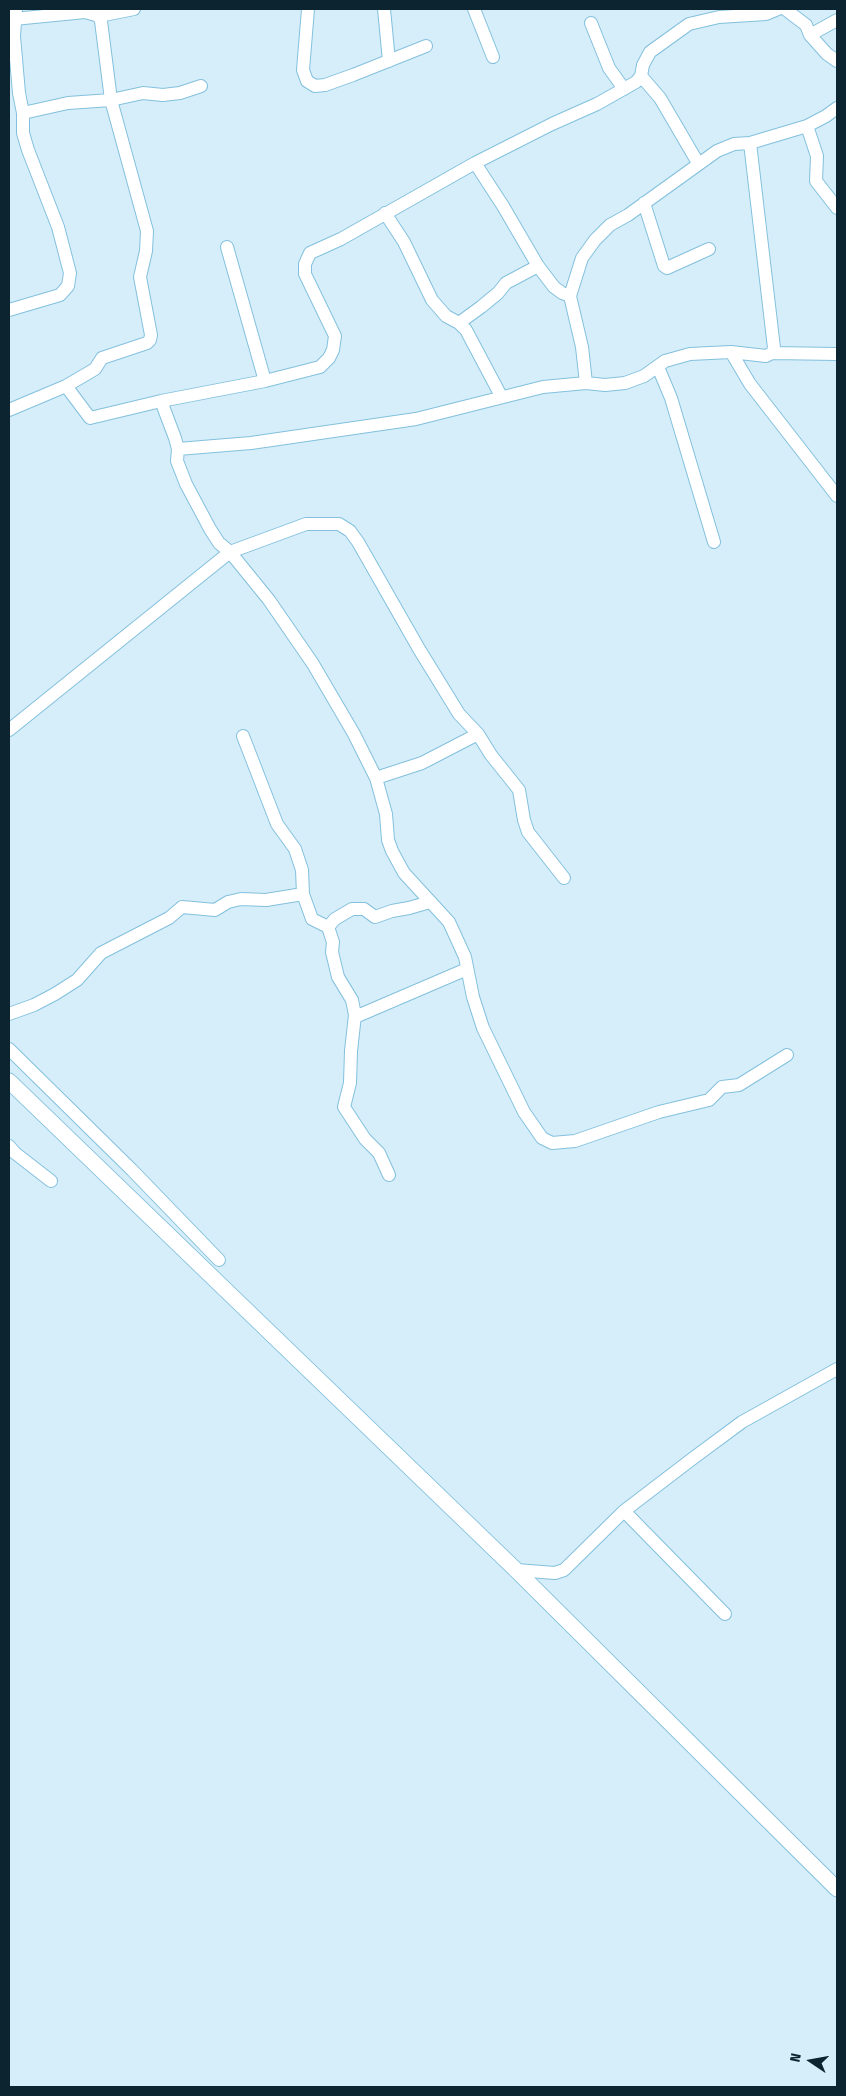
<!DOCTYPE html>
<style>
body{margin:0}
#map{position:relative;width:846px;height:2096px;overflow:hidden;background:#d6eefa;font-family:"Fira Sans Condensed",sans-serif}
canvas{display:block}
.frame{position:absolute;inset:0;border:10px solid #0b242f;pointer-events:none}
.north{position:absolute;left:786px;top:2036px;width:50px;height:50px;-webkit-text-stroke:4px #d6eefa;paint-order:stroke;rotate:282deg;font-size:14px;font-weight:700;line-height:20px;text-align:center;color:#0b242f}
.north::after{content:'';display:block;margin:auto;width:18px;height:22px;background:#0b242f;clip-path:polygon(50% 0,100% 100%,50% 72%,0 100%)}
</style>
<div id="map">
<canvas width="846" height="2096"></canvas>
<div class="frame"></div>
<div class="north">N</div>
</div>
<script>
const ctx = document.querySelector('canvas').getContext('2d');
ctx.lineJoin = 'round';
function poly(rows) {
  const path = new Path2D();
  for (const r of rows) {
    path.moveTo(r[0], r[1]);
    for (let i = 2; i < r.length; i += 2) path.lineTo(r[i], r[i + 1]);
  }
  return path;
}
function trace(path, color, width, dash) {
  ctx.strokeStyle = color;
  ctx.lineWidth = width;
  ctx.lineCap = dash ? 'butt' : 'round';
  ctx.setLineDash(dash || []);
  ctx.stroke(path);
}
const minor = poly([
 [308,9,303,70,307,81,315,86,325,85,353,75,426,46],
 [384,9,389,61],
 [474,9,493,57],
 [785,9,806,25,810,35,827,54,837,61],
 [99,16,134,9],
 [591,23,609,68,624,89],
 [810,35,837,20],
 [641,76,660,98,698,163],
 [23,113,68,103,111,100,143,93,163,95,180,93,201,86],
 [807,126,817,156,816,181,837,208],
 [475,163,503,206,538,266,554,287,562,293,570,296],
 [644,203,664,266,667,268,709,249],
 [385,213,404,242,432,300,446,316,459,323,466,330,501,396],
 [227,247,265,381],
 [9,310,60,295,68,286,70,273,58,227,28,150,23,133,23,113,19,93,14,36,16,9],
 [459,323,481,307,498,293,506,283,538,266],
 [731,352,750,384,837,496],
 [772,353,837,354],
 [658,367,671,398,714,542],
 [586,383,582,347,570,296,582,258,595,240,610,225,628,215,717,151,734,144,750,143,807,126,826,116,837,108],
 [66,386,90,418,161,401,265,381,320,367,329,358,333,350,335,336,305,274,305,264,310,253,341,239,475,163,552,124,597,104,636,82,641,76,643,65,650,52,689,24,719,17,766,14,778,9],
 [161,401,175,438,178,449,177,461,186,484,210,529,219,543,230,552,269,600,313,664,354,734,376,778,386,814,388,840,392,851,404,873,449,922,465,957,473,997,483,1028,524,1112,542,1138,552,1143,575,1141,659,1112,709,1100,722,1087,739,1085,787,1055],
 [9,410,66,386,95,369,102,358,147,343,150,340,151,335,140,277,146,251,147,231,111,100,101,21,99,16,85,12,14,19],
 [178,449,251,443,416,419,543,387,586,383,605,385,625,383,644,376,665,361,690,354,731,352,766,356,772,353,774,348,750,143],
 [9,730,230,552,306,524,339,524,350,531,358,542,419,649,459,714,478,734,491,755,519,790,524,820,528,832,564,878],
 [243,736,277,824,295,849,302,870,303,894,312,919,328,927,335,919,352,909,364,909,375,917,392,911,409,908,430,902],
 [376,778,422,763,478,734],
 [328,927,333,942,332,952,338,977,352,1000,355,1015,351,1051,350,1083,344,1107,365,1139,379,1153,389,1175],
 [9,1014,34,1005,55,994,77,980,101,953,169,918,182,907,215,910,228,902,241,899,266,900,303,894],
 [355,1017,467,969],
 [9,1049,132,1170,219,1260],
 [9,1146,15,1153,51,1181],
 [624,1511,725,1614],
 [516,1570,555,1573,564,1570,624,1511,692,1459,742,1422,837,1369]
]);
const major = poly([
 [9,1081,516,1570,837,1889]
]);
trace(minor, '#83c0dd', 14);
trace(major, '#83c0dd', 17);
trace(minor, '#fff', 12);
trace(major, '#fff', 15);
</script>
